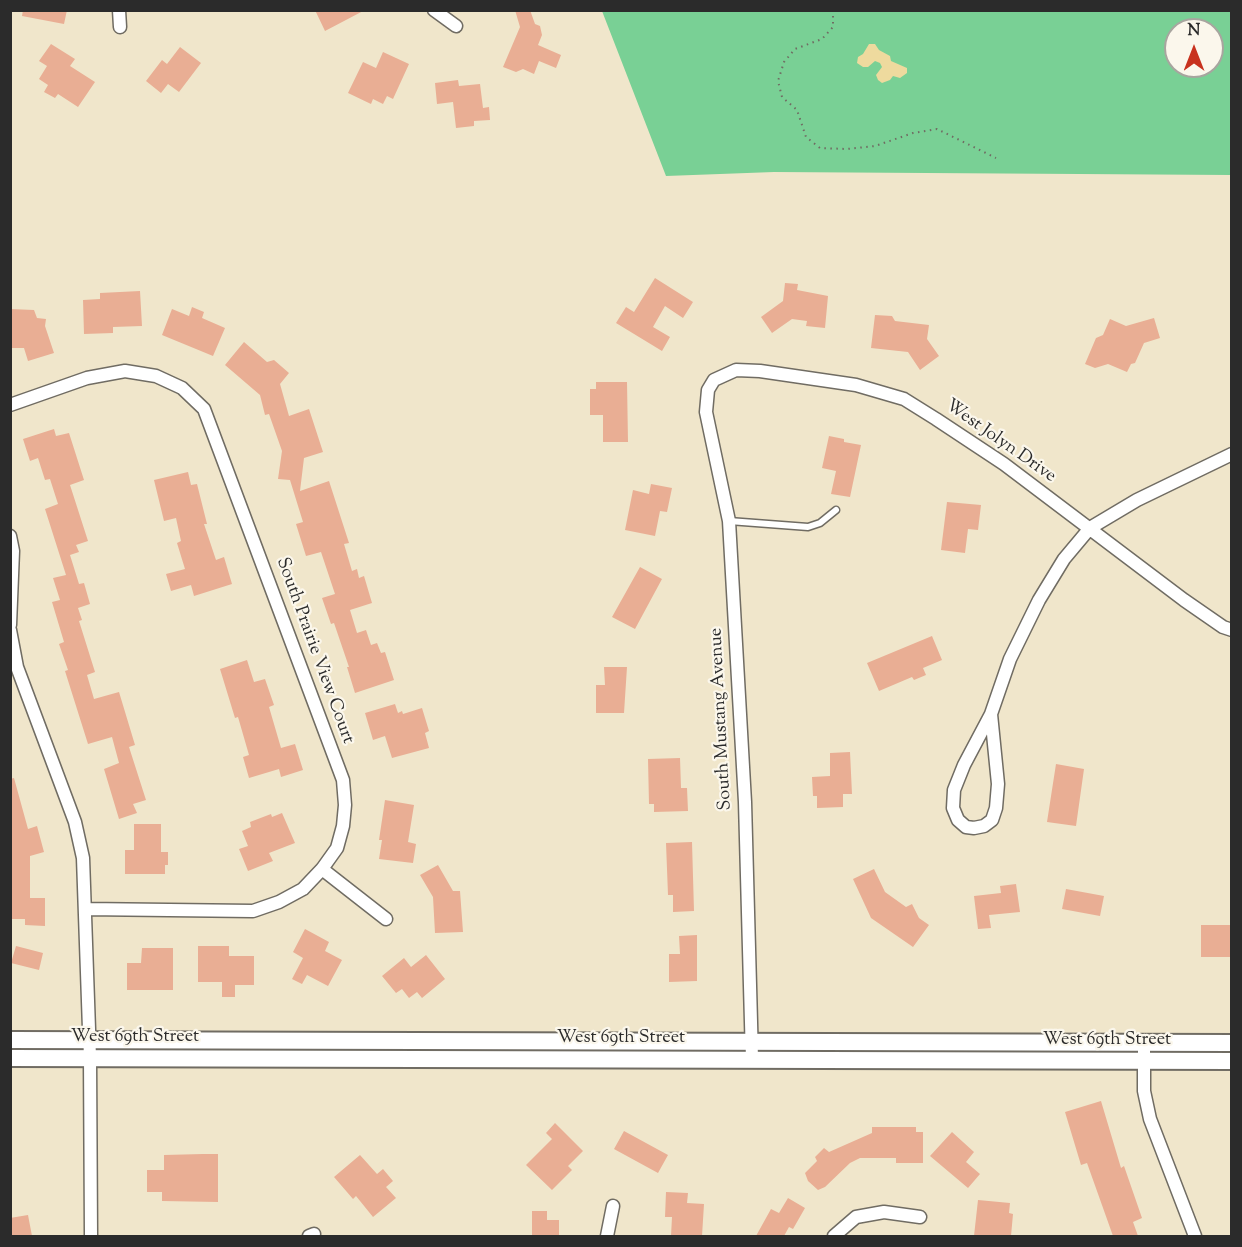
<!DOCTYPE html>
<style>
body{margin:0}
#map{position:relative;width:1242px;height:1247px;overflow:hidden;background:#f0e6cb;font-family:"Sorts Mill Goudy",serif}
canvas{display:block}
.frame{position:absolute;inset:0;border:12px solid #2b2b2b;pointer-events:none}
.north{position:absolute;left:1164px;top:18px;width:60px;height:60px;box-sizing:border-box;background:#fbf7ec;border:2px solid #a8a59f;border-radius:50%;rotate:0deg;font-size:16px;font-weight:700;line-height:24px;text-align:center;color:#2b2b2b}
.north::after{content:'';display:block;margin:auto;width:21px;height:27px;background:#c8321e;clip-path:polygon(50% 0,100% 100%,50% 72%,0 100%)}
</style>
<div id="map">
<canvas width="1242" height="1247"></canvas>
<div class="frame"></div>
<div class="north">N</div>
</div>
<script>
const ctx = document.querySelector('canvas').getContext('2d');
ctx.lineJoin = 'round';
function fill(path, color) {
  ctx.fillStyle = color;
  ctx.fill(path, 'evenodd');
}
function poly(rows) {
  const path = new Path2D();
  for (const r of rows) {
    path.moveTo(r[0], r[1]);
    for (let i = 2; i < r.length; i += 2) path.lineTo(r[i], r[i + 1]);
  }
  return path;
}
function trace(path, color, width, dash) {
  ctx.strokeStyle = color;
  ctx.lineWidth = width;
  ctx.lineCap = dash ? 'butt' : 'round';
  ctx.setLineDash(dash || []);
  ctx.stroke(path);
}
function write(font, color, halo, rows, align = 'center') {
  ctx.font = font + ' "Sorts Mill Goudy",serif';
  ctx.lineWidth = 4.5;
  ctx.setLineDash([]);
  ctx.textBaseline = 'middle';
  ctx.strokeStyle = halo;
  ctx.fillStyle = color;
  for (const [text, x, y, turn = 0] of rows) {
    ctx.save();
    ctx.translate(x, y);
    ctx.rotate((+turn || 0) * Math.PI / 180);
    ctx.textAlign = isNaN(turn) ? turn : align;
    if (halo) ctx.strokeText(text, 0, 0);
    ctx.fillText(text, 0, 0);
    ctx.restore();
  }
}
const green = poly([
 [602,11,1231,11,1231,175,774,172,666,176],
 [1176,30,1212,30,1212,66,1176,66]
]);
const sand = poly([
 [869,44,875,44,879,50,890,56,891,61,907,68,907,73,900,78,893,76,890,80,882,83,878,80,876,75,882,67,880,63,875,61,868,67,863,67,857,63,858,57,863,54]
]);
const building = poly([
 [23,10,67,10,64,24,22,16],
 [315,10,365,10,325,31],
 [515,10,530,10,535,24,540,26,542,35,538,45,561,55,556,68,539,61,534,74,523,69,516,72,503,67,520,27],
 [51,44,75,59,70,66,95,82,78,107,58,94,55,98,44,92,48,85,39,79,47,66,39,61],
 [180,47,201,63,179,92,168,84,161,93,146,81,162,60,167,64],
 [383,52,409,64,393,99,387,96,383,104,373,99,371,104,348,93,363,62,376,68],
 [458,80,459,86,480,84,483,108,489,107,490,120,474,121,474,126,456,128,453,102,437,104,435,83],
 [655,278,693,302,683,318,665,306,653,327,670,337,662,351,616,323,626,307,634,312],
 [785,283,798,284,797,290,828,296,825,328,806,326,807,321,792,319,772,333,761,317,783,301],
 [140,291,142,326,113,327,113,333,84,334,83,300,100,299,100,293],
 [192,307,204,312,202,318,225,328,213,356,162,335,172,309,189,316],
 [10,309,34,310,37,318,46,319,45,326,54,353,28,361,24,348,10,348],
 [875,315,892,316,895,321,929,325,927,339,939,356,920,370,908,352,871,348],
 [1154,318,1160,338,1144,343,1135,363,1131,364,1127,372,1108,364,1095,368,1085,364,1096,338,1103,335,1110,319,1126,326],
 [244,342,267,362,274,360,289,373,280,384,289,416,309,409,323,452,304,458,300,491,329,481,349,543,344,544,352,571,357,569,359,578,364,576,372,603,350,610,357,633,366,630,371,645,377,643,381,653,385,652,394,680,355,693,347,667,349,667,334,623,331,624,322,598,335,594,321,552,306,556,296,524,303,522,290,480,278,479,282,451,269,414,265,415,260,395,225,365],
 [596,382,627,382,628,442,603,442,603,415,590,415,590,389,596,389],
 [54,429,56,436,69,433,84,480,70,485,88,541,76,545,79,552,70,555,79,584,84,583,90,604,78,608,82,620,79,621,95,672,87,675,94,699,119,692,135,745,129,747,146,800,133,804,137,813,119,819,104,769,119,763,112,737,88,744,65,671,68,670,59,644,64,642,52,602,60,600,53,578,66,575,45,509,58,504,50,479,45,480,38,458,30,461,23,439],
 [829,436,844,439,844,442,861,445,850,497,831,494,836,471,822,468],
 [188,472,191,485,197,484,207,524,204,524,216,560,224,557,232,584,194,596,191,585,171,591,166,574,185,569,177,543,181,541,176,518,164,521,154,480],
 [651,484,672,488,667,512,660,511,655,536,625,530,633,490,649,494],
 [947,502,981,505,978,530,968,529,965,553,941,550],
 [640,567,662,579,635,629,612,617],
 [932,636,942,660,923,668,926,675,914,680,912,677,879,691,867,663],
 [247,660,254,682,265,679,274,705,269,707,281,748,295,744,303,770,281,777,279,769,249,778,243,757,249,755,238,717,235,718,220,669],
 [604,667,627,667,624,713,596,713,596,685,605,685],
 [395,704,398,713,402,711,403,714,422,708,429,731,425,733,429,748,392,758,385,736,373,740,365,713],
 [850,752,852,794,843,794,843,807,817,808,817,796,813,796,812,777,830,776,830,753],
 [680,758,681,788,687,788,688,811,654,812,654,804,649,804,648,759],
 [1056,764,1084,769,1076,826,1047,822],
 [14,778,28,829,37,826,44,852,30,856,30,898,45,898,45,926,25,925,25,919,10,919,10,779],
 [385,800,414,805,408,842,416,844,413,863,379,859,382,840,379,840],
 [282,813,295,843,269,853,273,861,248,871,239,849,248,846,242,831,251,827,250,822,271,814,272,817],
 [134,824,161,824,161,852,168,852,168,865,165,865,165,874,125,874,125,850,134,850],
 [692,842,694,911,673,912,673,895,668,895,666,843],
 [438,865,453,891,460,891,463,932,435,933,433,897,420,875],
 [874,869,885,892,906,907,912,904,919,918,929,925,913,947,871,918,853,879],
 [1016,884,1020,912,989,915,991,928,978,929,974,896,1001,893,1000,886],
 [1066,889,1104,896,1100,916,1062,909],
 [1201,925,1232,925,1232,957,1201,957],
 [305,929,329,942,325,951,342,960,328,986,307,975,302,984,292,979,303,958,293,952],
 [697,935,697,981,669,982,669,954,680,954,679,936],
 [16,946,43,953,39,970,11,963],
 [198,946,229,946,229,956,254,956,254,985,235,985,235,997,222,997,222,982,198,982],
 [142,948,173,948,173,990,127,990,127,963,141,963],
 [426,955,445,979,422,998,417,992,409,998,402,989,396,993,382,976,404,958,411,967],
 [1101,1101,1121,1168,1124,1166,1142,1218,1133,1222,1138,1236,1113,1236,1087,1163,1081,1165,1065,1112],
 [555,1123,583,1151,568,1166,572,1170,552,1190,526,1165,552,1139,546,1133],
 [872,1127,916,1127,916,1132,923,1132,923,1163,896,1163,896,1158,860,1158,850,1163,825,1187,818,1190,808,1181,805,1173,817,1161,815,1157,824,1148,829,1152,872,1133],
 [624,1131,668,1155,658,1173,614,1149],
 [952,1132,974,1152,966,1162,980,1174,968,1188,930,1156],
 [203,1154,218,1154,218,1202,162,1201,162,1192,147,1192,147,1170,164,1170,164,1155],
 [360,1155,377,1174,383,1169,393,1181,386,1187,396,1198,373,1217,356,1196,353,1199,334,1177],
 [666,1192,688,1193,687,1203,704,1204,702,1236,671,1236,672,1217,665,1217],
 [788,1198,805,1208,793,1229,789,1227,784,1236,756,1236,771,1209,779,1213],
 [978,1200,1010,1203,1009,1213,1013,1214,1011,1236,974,1236],
 [532,1211,547,1211,547,1220,559,1220,559,1236,532,1236],
 [28,1215,32,1236,10,1236,10,1218]
]);
const path = poly([
 [833,10,833,27,822,39,795,49,784,62,778,81,782,97,797,110,806,137,820,148,847,149,875,146,913,133,937,129,996,158]
]);
const service = poly([
 [729,521,808,527,820,523,836,510]
]);
const minor = poly([
 [119,10,120,27],
 [434,10,456,26],
 [10,405,87,378,125,371,156,376,182,388,204,409,343,780,345,805,343,826,337,848,322,869,303,889,279,902,253,911,85,909],
 [10,536,13,551,10,625],
 [10,630,17,667,75,822,83,858,90,1058,91,1236],
 [991,714,1010,659,1039,600,1064,559,1090,528,1137,500,1232,454],
 [991,714,998,784,996,808,992,820,984,826,974,828,966,827,958,820,953,808,954,790,964,765,991,714],
 [322,869,386,919],
 [1144,1043,1144,1091,1150,1119,1195,1236],
 [752,1059,745,802,729,521,706,412,708,390,714,380,736,370,760,371,856,385,904,399,936,419,1004,464,1184,600,1223,627,1232,630],
 [309,1236,314,1234],
 [607,1236,613,1206],
 [834,1236,856,1217,884,1212,920,1217]
]);
const secondary = poly([
 [10,1040,1232,1043],
 [10,1058,1232,1061]
]);
const streetNames = [
 ["West Jolyn Drive",1000,442,35],
 ["South Prairie View Court",314,651,70],
 ["South Mustang Avenue",722,719,-93],
 ["West 69th Street",135,1038],
 ["West 69th Street",621,1039],
 ["West 69th Street",1107,1041]
];
fill(green, '#79d095');
fill(sand, '#eeda9e');
fill(building, '#e9ae94');
trace(service, '#706c63', 9);
trace(minor, '#706c63', 15);
trace(secondary, '#706c63', 20);
trace(path, '#706c63', 2, [1.5, 4.5]);
trace(service, '#fff', 6);
trace(minor, '#fff', 12);
trace(secondary, '#fff', 16);
write('18px', '#2b2b2b', '#fbf7ec', streetNames);
</script>
